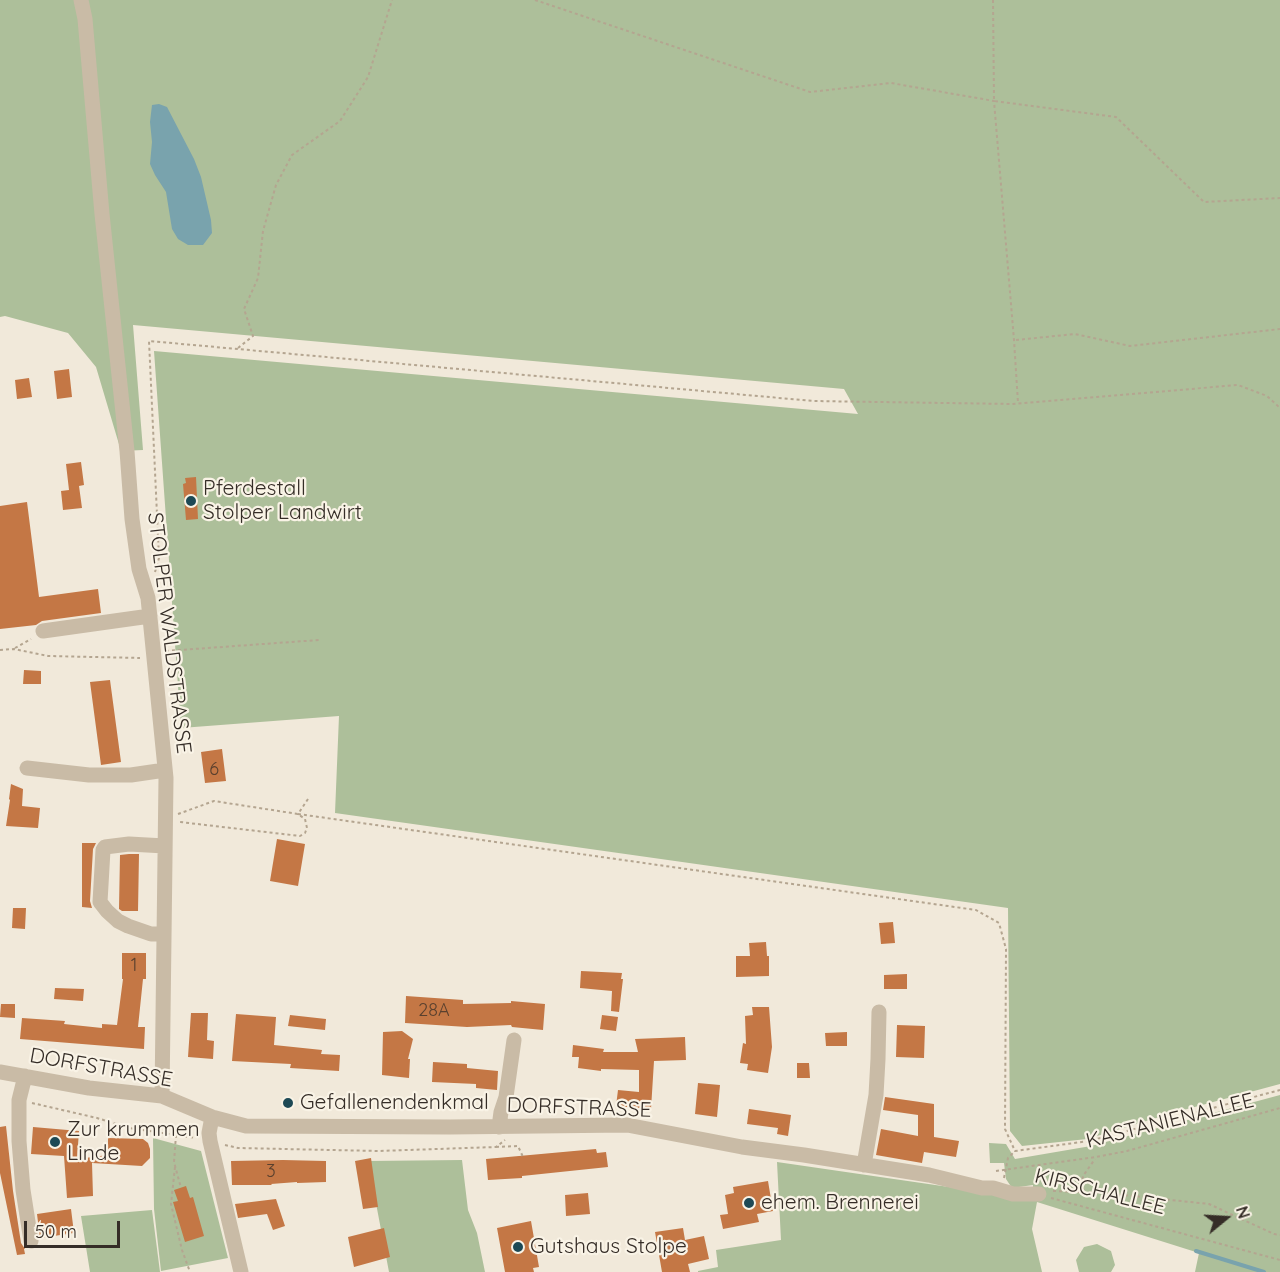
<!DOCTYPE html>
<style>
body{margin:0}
#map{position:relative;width:1280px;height:1272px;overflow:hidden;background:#f1e9da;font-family:Quicksand,sans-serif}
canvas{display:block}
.north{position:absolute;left:1196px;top:1188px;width:60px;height:60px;-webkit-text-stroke:4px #f9f3e6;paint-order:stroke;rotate:72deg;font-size:16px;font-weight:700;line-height:24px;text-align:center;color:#352d27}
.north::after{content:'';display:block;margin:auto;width:21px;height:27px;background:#352d27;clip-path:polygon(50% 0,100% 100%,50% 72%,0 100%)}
.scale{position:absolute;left:24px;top:1221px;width:96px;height:27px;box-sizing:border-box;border:3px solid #352d27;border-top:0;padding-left:8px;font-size:18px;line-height:21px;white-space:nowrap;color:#352d27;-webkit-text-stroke:4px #f9f3e6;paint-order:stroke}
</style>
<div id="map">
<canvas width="1280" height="1272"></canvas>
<div class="north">N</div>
<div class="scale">50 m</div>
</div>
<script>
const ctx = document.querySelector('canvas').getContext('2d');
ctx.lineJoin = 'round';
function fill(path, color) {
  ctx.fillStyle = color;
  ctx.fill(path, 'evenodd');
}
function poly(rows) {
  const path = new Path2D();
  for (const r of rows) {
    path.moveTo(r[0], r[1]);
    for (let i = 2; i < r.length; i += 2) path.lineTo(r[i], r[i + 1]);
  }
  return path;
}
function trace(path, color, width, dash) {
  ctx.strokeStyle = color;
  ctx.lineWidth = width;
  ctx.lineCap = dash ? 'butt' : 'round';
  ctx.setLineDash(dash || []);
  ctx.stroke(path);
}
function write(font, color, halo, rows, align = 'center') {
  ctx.font = font + ' Quicksand,sans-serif';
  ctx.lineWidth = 4.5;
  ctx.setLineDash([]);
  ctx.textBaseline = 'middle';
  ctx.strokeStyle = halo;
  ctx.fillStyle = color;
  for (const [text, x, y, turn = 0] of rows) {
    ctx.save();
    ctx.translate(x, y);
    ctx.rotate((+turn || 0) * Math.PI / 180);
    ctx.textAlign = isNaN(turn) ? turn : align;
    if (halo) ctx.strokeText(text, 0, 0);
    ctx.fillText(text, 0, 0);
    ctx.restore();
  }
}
const green = poly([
 [0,0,1280,0,1280,1084,1176,1112,1087,1139,1022,1146,1010,1131,1008,908,335,813,339,716,181,728,154,351,858,414,844,389,133,325,143,450,121,451,96,367,68,333,5,316,0,317],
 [1280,1095,1280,1272,1195,1272,1199,1253,1037,1202,1032,1229,1042,1272,698,1272,698,1271,718,1267,716,1250,781,1240,777,1162,1004,1195,1033,1189,1033,1185,1012,1188,1006,1179,1004,1163,990,1163,989,1143,1006,1144,1015,1159,1091,1146],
 [153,1138,201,1151,228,1258,161,1271,154,1209],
 [462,1160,468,1210,477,1233,485,1272,389,1272,368,1161],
 [152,1210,160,1272,90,1272,81,1216],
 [1097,1244,1111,1251,1115,1265,1111,1272,1079,1272,1076,1260,1084,1247]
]);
const water = poly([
 [159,104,167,107,194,159,201,177,211,220,212,233,203,245,188,245,178,239,172,229,166,192,155,175,150,164,152,142,150,122,152,105]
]);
const stream = poly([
 [1196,1251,1264,1272]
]);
const building = poly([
 [69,369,72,397,57,399,54,371],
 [29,378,32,397,17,399,15,380],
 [81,462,84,485,79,486,82,508,63,510,61,491,69,490,66,464],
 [196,477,198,519,186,520,183,484,186,483,185,478],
 [27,502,39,597,98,589,101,613,42,621,36,625,0,629,0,506],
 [24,670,41,671,41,684,23,684],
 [110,680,121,762,101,765,90,682],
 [222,749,226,781,205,783,201,752],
 [11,784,23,789,22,806,40,808,38,828,6,826,10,800,9,799],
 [277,839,305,844,298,886,270,881],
 [82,843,96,843,93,849,90,901,92,908,82,907],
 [129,854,139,854,138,911,122,911,119,909,120,855],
 [13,908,26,908,25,929,12,928],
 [893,922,895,943,881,944,879,923],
 [766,942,767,956,769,956,769,976,736,977,736,956,750,956,749,943],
 [122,953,146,953,146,979,143,979,138,1027,145,1027,144,1049,20,1039,22,1018,65,1021,64,1024,102,1028,102,1024,117,1025,123,979,122,979],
 [581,971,622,973,621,979,623,979,619,1012,611,1011,612,991,580,988],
 [907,974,907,989,884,989,884,975],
 [55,988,84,989,83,1001,54,999],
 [406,996,463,1000,463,1004,511,1003,511,1001,545,1004,543,1030,512,1027,511,1025,467,1027,405,1023],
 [1,1004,15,1004,15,1018,0,1017],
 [752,1007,769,1007,772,1047,768,1073,747,1070,748,1064,740,1063,743,1043,746,1044,745,1016,753,1015],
 [191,1013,208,1013,207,1040,214,1041,213,1059,188,1057],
 [236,1014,276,1017,274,1045,322,1050,321,1054,340,1055,339,1071,290,1068,291,1064,232,1061],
 [290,1015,326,1019,325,1030,288,1026],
 [602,1015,618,1017,616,1031,600,1029],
 [897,1025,925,1026,924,1058,896,1057],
 [402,1031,413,1039,408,1059,410,1059,409,1078,382,1075,383,1032],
 [847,1032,847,1046,826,1046,825,1033],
 [685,1037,686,1060,654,1061,651,1109,616,1106,618,1090,639,1092,639,1070,601,1069,601,1071,578,1068,579,1057,572,1057,573,1045,604,1049,603,1052,638,1052,635,1039],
 [433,1062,467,1064,467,1068,498,1071,497,1090,476,1088,476,1084,432,1082],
 [797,1063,809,1063,810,1078,797,1078],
 [698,1083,720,1085,717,1117,695,1114],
 [885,1097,934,1104,934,1137,959,1141,956,1157,924,1152,922,1163,876,1155,881,1129,918,1136,918,1115,883,1110],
 [749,1109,791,1115,788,1136,777,1134,778,1128,747,1124],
 [6,1126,13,1191,21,1243,25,1249,24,1249,25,1254,17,1255,0,1173,0,1127],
 [33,1127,79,1131,77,1159,108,1155,108,1138,143,1139,148,1143,150,1149,150,1158,142,1166,92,1163,93,1196,67,1198,64,1156,31,1154],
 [596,1149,597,1153,606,1152,608,1167,522,1176,522,1178,488,1180,486,1159],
 [371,1158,378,1207,363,1209,355,1161],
 [283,1160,326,1161,326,1182,297,1183,297,1182,271,1184,272,1185,232,1185,231,1161],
 [768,1181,773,1211,757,1214,759,1222,723,1229,720,1215,728,1214,725,1195,734,1193,733,1187],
 [186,1186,190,1198,193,1197,204,1236,185,1242,173,1202,178,1201,174,1190],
 [588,1193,590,1214,566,1216,565,1195],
 [276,1199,285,1226,273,1230,267,1214,238,1218,235,1204],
 [71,1209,74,1233,40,1238,37,1214],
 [531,1221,539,1267,533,1268,534,1272,505,1272,497,1228],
 [384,1228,390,1257,354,1267,348,1237],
 [683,1228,685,1240,704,1236,709,1259,688,1264,690,1272,662,1272,655,1232]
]);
const path = poly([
 [535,0,810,92,891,83,994,101,1014,340,1018,403],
 [993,0,994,101,1116,117,1204,202,1280,198],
 [1016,340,1075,334,1130,346,1280,329],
 [238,348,253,336,244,309,258,278,263,231,276,185,292,155,340,121,368,77,392,0],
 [155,572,159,558,149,341,813,401,1012,404,1238,385,1267,396,1280,408],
 [15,648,31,639],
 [0,650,14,649,48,656,140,658],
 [166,651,319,640],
 [308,799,298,814,976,910,999,923,1006,949,1005,1129,1015,1151,1089,1141,1280,1090],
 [178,814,214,801,298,814,305,819,307,828,305,833,300,836,180,822],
 [32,1103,97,1118,129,1128,196,1138],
 [176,1135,174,1162,181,1188],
 [225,1145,238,1148,378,1151,496,1147,505,1140],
 [496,1147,518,1146,523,1157],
 [175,1167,171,1204,182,1250,190,1272],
 [996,1171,1096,1157,1127,1151,1280,1108],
 [1004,1178,1008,1158,1015,1151],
 [1053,1191,1105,1193,1209,1204,1274,1234,1280,1235],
 [1084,1191,1082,1186,1083,1176,1095,1159],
 [1051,1198,1280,1260]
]);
const minor = poly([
 [81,0,85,19,102,214,127,451,132,519,139,569,148,598,166,778,162,1096],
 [43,631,150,616],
 [27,768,89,775,131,775,165,770],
 [164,934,151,934,128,926,118,921,107,911,100,902,103,850,105,847,129,844,165,846],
 [0,1072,89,1088,162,1096,212,1117,246,1126,450,1127,627,1125,742,1147,804,1155,929,1175,982,1188,993,1188,1013,1194,1039,1194],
 [25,1076,19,1100,19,1141,23,1190,31,1241],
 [212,1117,209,1133,210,1141,241,1272],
 [499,1127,501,1112,506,1097,514,1040],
 [864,1165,876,1095,878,1059,879,1012]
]);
const markers = [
 [191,501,6,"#1d4955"],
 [288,1103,6,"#1d4955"],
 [55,1142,6,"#1d4955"],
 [749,1203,6,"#1d4955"],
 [518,1247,6,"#1d4955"]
];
const numberNames = [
 ["6",214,770],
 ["1",134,966],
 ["28A",434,1011],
 ["3",271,1172]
];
const poiNames = [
 ["Pferdestall",203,489],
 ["Stolper Landwirt",203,513],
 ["Gefallenendenkmal",300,1103],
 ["Zur krummen",67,1130],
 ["Linde",67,1154],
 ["ehem. Brennerei",761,1203],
 ["Gutshaus Stolpe",530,1247]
];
const streetNames = [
 ["STOLPER WALDSTRASSE",169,633,83],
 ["DORFSTRASSE",101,1068,10],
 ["DORFSTRASSE",579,1108,2],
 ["KASTANIENALLEE",1170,1121,-14],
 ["KIRSCHALLEE",1100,1192,14]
];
fill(green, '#adbf9a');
fill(water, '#79a3ad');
trace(stream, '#79a3ad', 4);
fill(building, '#c47745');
trace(path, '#b4a590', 2, [3, 3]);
trace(minor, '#c9bba6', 15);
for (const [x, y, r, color] of markers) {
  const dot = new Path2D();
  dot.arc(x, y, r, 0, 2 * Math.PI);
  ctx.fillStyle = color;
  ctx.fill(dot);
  trace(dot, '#f9f3e6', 2);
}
write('18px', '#59402e', null, numberNames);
write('21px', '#352d27', '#f9f3e6', poiNames, 'left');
write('21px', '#352d27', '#f9f3e6', streetNames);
</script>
